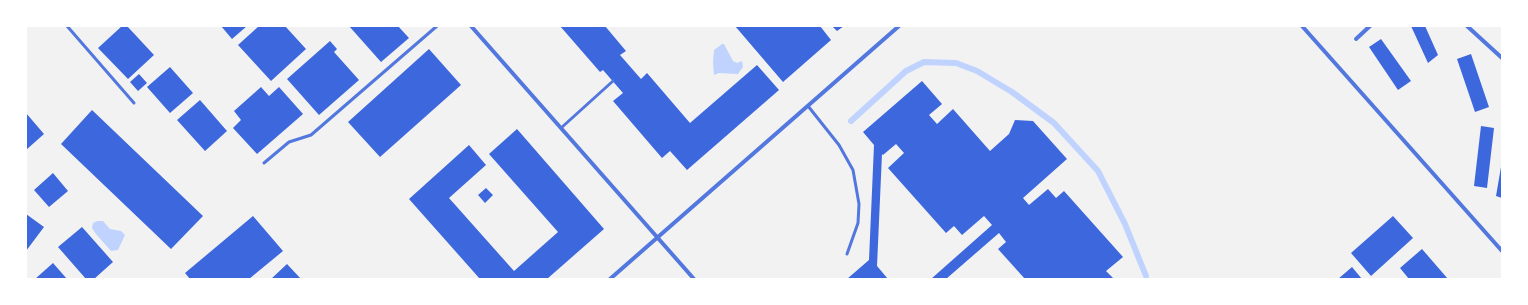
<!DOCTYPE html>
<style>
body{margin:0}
#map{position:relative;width:1528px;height:305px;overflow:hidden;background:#f2f2f2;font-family:"Space Grotesk",sans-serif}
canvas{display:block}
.frame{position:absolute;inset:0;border:27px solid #fff;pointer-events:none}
</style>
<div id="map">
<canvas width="1528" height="305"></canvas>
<div class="frame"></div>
</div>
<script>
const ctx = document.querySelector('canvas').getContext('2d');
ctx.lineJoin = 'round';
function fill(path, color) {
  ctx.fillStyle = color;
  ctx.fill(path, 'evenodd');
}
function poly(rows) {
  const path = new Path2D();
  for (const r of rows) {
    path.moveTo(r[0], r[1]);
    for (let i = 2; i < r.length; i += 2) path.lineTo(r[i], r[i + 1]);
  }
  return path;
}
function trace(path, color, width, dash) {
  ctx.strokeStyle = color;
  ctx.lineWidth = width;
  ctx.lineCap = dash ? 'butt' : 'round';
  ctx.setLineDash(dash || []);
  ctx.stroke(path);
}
const water = poly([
 [722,44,724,44,733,61,737,63,742,61,743,67,738,74,719,73,714,75,713,62,714,50],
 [97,221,103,221,110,229,121,231,125,235,118,250,111,251,96,234,92,228,93,223]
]);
const stream = poly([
 [851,121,906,71,924,62,956,63,977,71,1012,92,1054,123,1098,171,1125,224,1146,276]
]);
const building = poly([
 [122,26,127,26,154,55,128,79,98,48],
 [221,26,247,26,232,39],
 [259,26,285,26,306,49,271,81,238,45],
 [349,26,398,26,409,38,381,62],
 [560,26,605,26,626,51,620,55,641,79,647,73,690,123,757,65,779,90,687,170,670,151,662,158,613,101,623,93,603,70,600,72],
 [735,26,820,26,831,40,783,82],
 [832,26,844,26,837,31],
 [1411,26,1425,26,1438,55,1428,63],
 [1381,39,1411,81,1398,90,1369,47],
 [330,41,337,49,334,52,359,80,319,115,287,79],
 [429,49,461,85,380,157,348,122],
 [1471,54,1489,107,1475,112,1457,59],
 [170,67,193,93,170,113,147,87],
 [139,74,147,83,138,91,130,82],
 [922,81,942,104,929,115,937,124,953,109,990,151,1009,134,1015,120,1033,121,1067,159,1023,198,1029,205,1048,189,1056,198,1064,191,1123,257,1106,271,1114,279,1025,279,998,249,1006,242,999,233,946,279,931,279,992,225,984,216,962,235,954,226,946,233,888,168,904,153,896,144,883,155,882,154,877,266,888,279,847,279,869,260,874,145,863,132],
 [261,87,269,96,279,87,303,114,257,154,233,128,241,120,234,111],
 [200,100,227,131,205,151,177,120],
 [92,110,203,216,171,249,61,144],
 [26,113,44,134,26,150],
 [1481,126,1494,128,1487,188,1474,186],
 [517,129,604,229,547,279,480,279,409,199,469,145,486,165,449,198,514,271,558,232,489,154],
 [1501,167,1502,167,1502,198,1496,196],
 [53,173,68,191,49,207,34,190],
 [486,188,493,195,485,203,478,195],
 [26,214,44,227,26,251],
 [253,216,283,251,249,279,190,279,185,273],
 [1393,216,1413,238,1371,276,1351,253],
 [82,227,113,262,94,279,86,279,58,247],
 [1422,249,1448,279,1409,279,1400,268],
 [53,263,67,279,35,279],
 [287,264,301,279,271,279],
 [1352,267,1362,279,1338,279]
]);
const service = poly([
 [67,26,134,103],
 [808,106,839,145,853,170,859,204,858,223,847,254],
 [561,128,613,81],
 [264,163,289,142,311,135,437,26]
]);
const minor = poly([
 [471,26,694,279],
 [1302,26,1502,251],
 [1467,26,1502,58],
 [1356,39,1370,26],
 [610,279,899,26]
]);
fill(water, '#bfd3fe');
trace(stream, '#bfd3fe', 6);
fill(building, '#3d67dc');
trace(service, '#5277de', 3);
trace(minor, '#5277de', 4);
</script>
